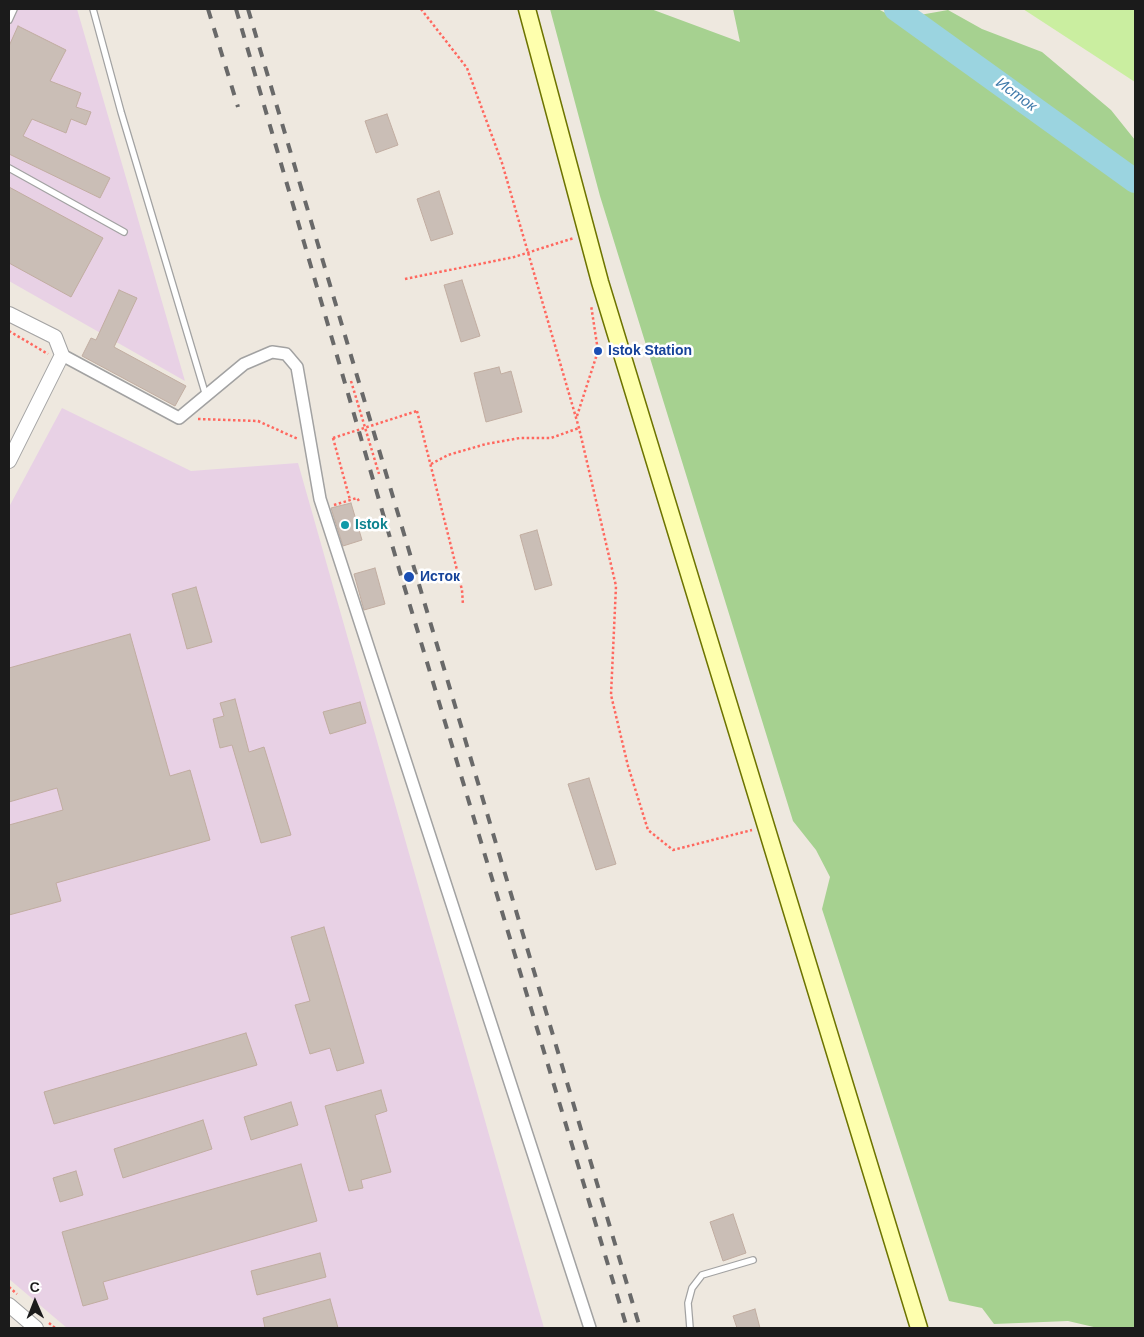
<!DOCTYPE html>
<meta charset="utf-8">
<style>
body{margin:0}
#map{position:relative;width:1144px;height:1337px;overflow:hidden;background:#eee8df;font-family:Arial,sans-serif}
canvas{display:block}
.frame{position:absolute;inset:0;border:10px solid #1b1b1b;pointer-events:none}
.north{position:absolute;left:10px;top:1277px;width:50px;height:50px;-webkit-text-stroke:4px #fff;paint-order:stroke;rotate:359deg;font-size:14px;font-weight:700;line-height:20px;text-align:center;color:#1b1b1b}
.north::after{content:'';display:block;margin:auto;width:18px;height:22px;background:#1b1b1b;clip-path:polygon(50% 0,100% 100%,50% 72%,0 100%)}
</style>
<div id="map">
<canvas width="1144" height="1337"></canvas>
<div class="frame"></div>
<div class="north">С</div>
</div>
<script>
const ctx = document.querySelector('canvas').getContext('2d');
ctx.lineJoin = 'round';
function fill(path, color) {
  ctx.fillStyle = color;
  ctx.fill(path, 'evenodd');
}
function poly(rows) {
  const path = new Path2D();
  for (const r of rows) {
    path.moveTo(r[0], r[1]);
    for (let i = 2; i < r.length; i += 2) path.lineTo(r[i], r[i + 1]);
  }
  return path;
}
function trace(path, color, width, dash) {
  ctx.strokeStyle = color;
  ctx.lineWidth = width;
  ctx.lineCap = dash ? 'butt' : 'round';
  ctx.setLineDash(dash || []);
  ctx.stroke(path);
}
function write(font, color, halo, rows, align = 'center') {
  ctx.font = font + ' Arial,sans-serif';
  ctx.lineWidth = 5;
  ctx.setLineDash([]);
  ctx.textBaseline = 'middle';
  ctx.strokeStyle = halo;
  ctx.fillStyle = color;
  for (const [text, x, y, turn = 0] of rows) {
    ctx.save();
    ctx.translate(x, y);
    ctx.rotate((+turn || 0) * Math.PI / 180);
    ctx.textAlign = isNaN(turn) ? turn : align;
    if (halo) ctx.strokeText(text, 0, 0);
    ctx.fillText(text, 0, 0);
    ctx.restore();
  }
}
const industrial = poly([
 [9,9,77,9,185,381,9,281],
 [62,408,191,471,298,463,544,1328,67,1328,9,1279,9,507]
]);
const grass = poly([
 [1023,9,1135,9,1135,82]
]);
const forest = poly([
 [550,9,651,9,740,42,733,9,878,9,897,19,948,10,982,29,1042,52,1111,110,1135,140,1135,1328,1098,1328,1068,1321,994,1324,982,1308,949,1301,822,909,830,877,816,850,793,821,600,196]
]);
const river = poly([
 [896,9,1135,181]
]);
const building = poly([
 [18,26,66,50,50,81,81,93,76,107,91,112,86,125,71,119,66,133,32,119,23,136,110,178,100,198,9,154,9,46,18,26],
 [387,114,398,145,376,153,365,121,387,114],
 [9,187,103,238,71,297,9,263,9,187],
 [439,191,453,234,431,241,417,199,439,191],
 [462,280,480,336,461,342,444,285,462,280],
 [119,290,137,298,114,347,186,386,175,406,82,356,91,338,96,340,119,290],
 [499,367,501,374,511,371,522,412,486,422,474,373,499,367],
 [351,503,362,540,343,546,331,508,351,503],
 [537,530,552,585,535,590,520,535,537,530],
 [375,568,385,604,364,610,354,574,375,568],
 [196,587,212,642,187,649,172,594,196,587],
 [130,634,170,776,190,770,210,840,56,883,61,901,9,915,9,825,63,810,57,788,9,802,9,668,130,634],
 [235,699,249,752,264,747,291,835,261,843,232,745,220,748,213,719,224,716,220,703,235,699],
 [360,702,366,723,330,734,323,712,360,702],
 [589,778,616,864,596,870,568,784,589,778],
 [324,927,364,1063,337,1071,330,1048,310,1054,295,1005,310,1001,291,937,324,927],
 [246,1033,257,1065,54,1124,44,1092,246,1033],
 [381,1090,387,1111,375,1115,391,1172,361,1180,363,1188,349,1191,325,1106,381,1090],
 [291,1102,298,1125,251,1140,244,1117,291,1102],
 [203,1120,212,1149,123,1178,114,1149,203,1120],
 [301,1164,317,1221,103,1282,108,1299,83,1306,62,1232,301,1164],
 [76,1171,83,1195,60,1202,53,1178,76,1171],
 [733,1214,746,1253,723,1261,710,1222,733,1214],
 [320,1253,326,1277,257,1295,251,1271,320,1253],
 [330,1299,338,1328,265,1328,263,1318,330,1299],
 [755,1309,760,1328,737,1328,733,1316,755,1309]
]);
const path = poly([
 [421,9,467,68,502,163,579,428,616,586,611,695,628,766,648,830,673,850,752,830],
 [405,279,514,257,574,238],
 [9,331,48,354],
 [351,381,379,474],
 [417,411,462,590,463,605],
 [577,416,598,351,591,305],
 [198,419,258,421,298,439],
 [333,438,350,500],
 [431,464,448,455,486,444,520,438,551,438,579,428],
 [334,505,357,498,359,501],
 [9,1287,17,1294],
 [49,1323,55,1328]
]);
const service = poly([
 [93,9,121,112,206,396],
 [9,20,14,9],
 [9,168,124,232],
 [690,1328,688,1303,692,1288,702,1275,753,1260]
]);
const minor = poly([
 [62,355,179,418,244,364,272,352,286,354,297,367,320,499,590,1328]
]);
const tertiary = poly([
 [9,314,55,337,62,355,9,461],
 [9,1305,36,1328]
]);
const secondary = poly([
 [527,9,600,282,919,1328]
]);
const rail = poly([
 [208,9,238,107],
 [236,9,402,579,627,1328],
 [248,9,640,1328]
]);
const pathBridge = poly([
 [333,438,417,411]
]);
const markers = [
 [598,351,5,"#1a4fb4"],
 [345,525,5,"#0f9aa8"],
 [409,577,6,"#1a4fb4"]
];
const transitNames = [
 ["Istok Station",608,351],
 ["Исток",420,577]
];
const cultureNames = [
 ["Istok",355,525]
];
const waterNames = [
 ["Исток",1016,95,36]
];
fill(industrial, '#e8d1e5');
fill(grass, '#caeea0');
fill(forest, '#a6d190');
trace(river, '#9bd4e0', 24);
fill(building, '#cabeb6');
trace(building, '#c1ada1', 1);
trace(service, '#a2a2a2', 8);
trace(minor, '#a2a2a2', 14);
trace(tertiary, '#a2a2a2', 16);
trace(secondary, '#6d7400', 19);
trace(path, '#ff685f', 2.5, [2.5, 2.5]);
trace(service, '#fff', 5.5);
trace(minor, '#fff', 11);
trace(tertiary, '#fff', 14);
trace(secondary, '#feffad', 16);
trace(rail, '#696969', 4, [10, 10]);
trace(pathBridge, '#ff685f', 2.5, [2.5, 2.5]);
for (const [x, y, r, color] of markers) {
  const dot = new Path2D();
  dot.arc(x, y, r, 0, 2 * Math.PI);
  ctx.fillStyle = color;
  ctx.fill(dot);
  trace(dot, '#fff', 2);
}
write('bold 14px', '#164399', '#fff', transitNames, 'left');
write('bold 14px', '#0d838f', '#fff', cultureNames, 'left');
write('italic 15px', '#3f7aaa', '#fff', waterNames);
</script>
